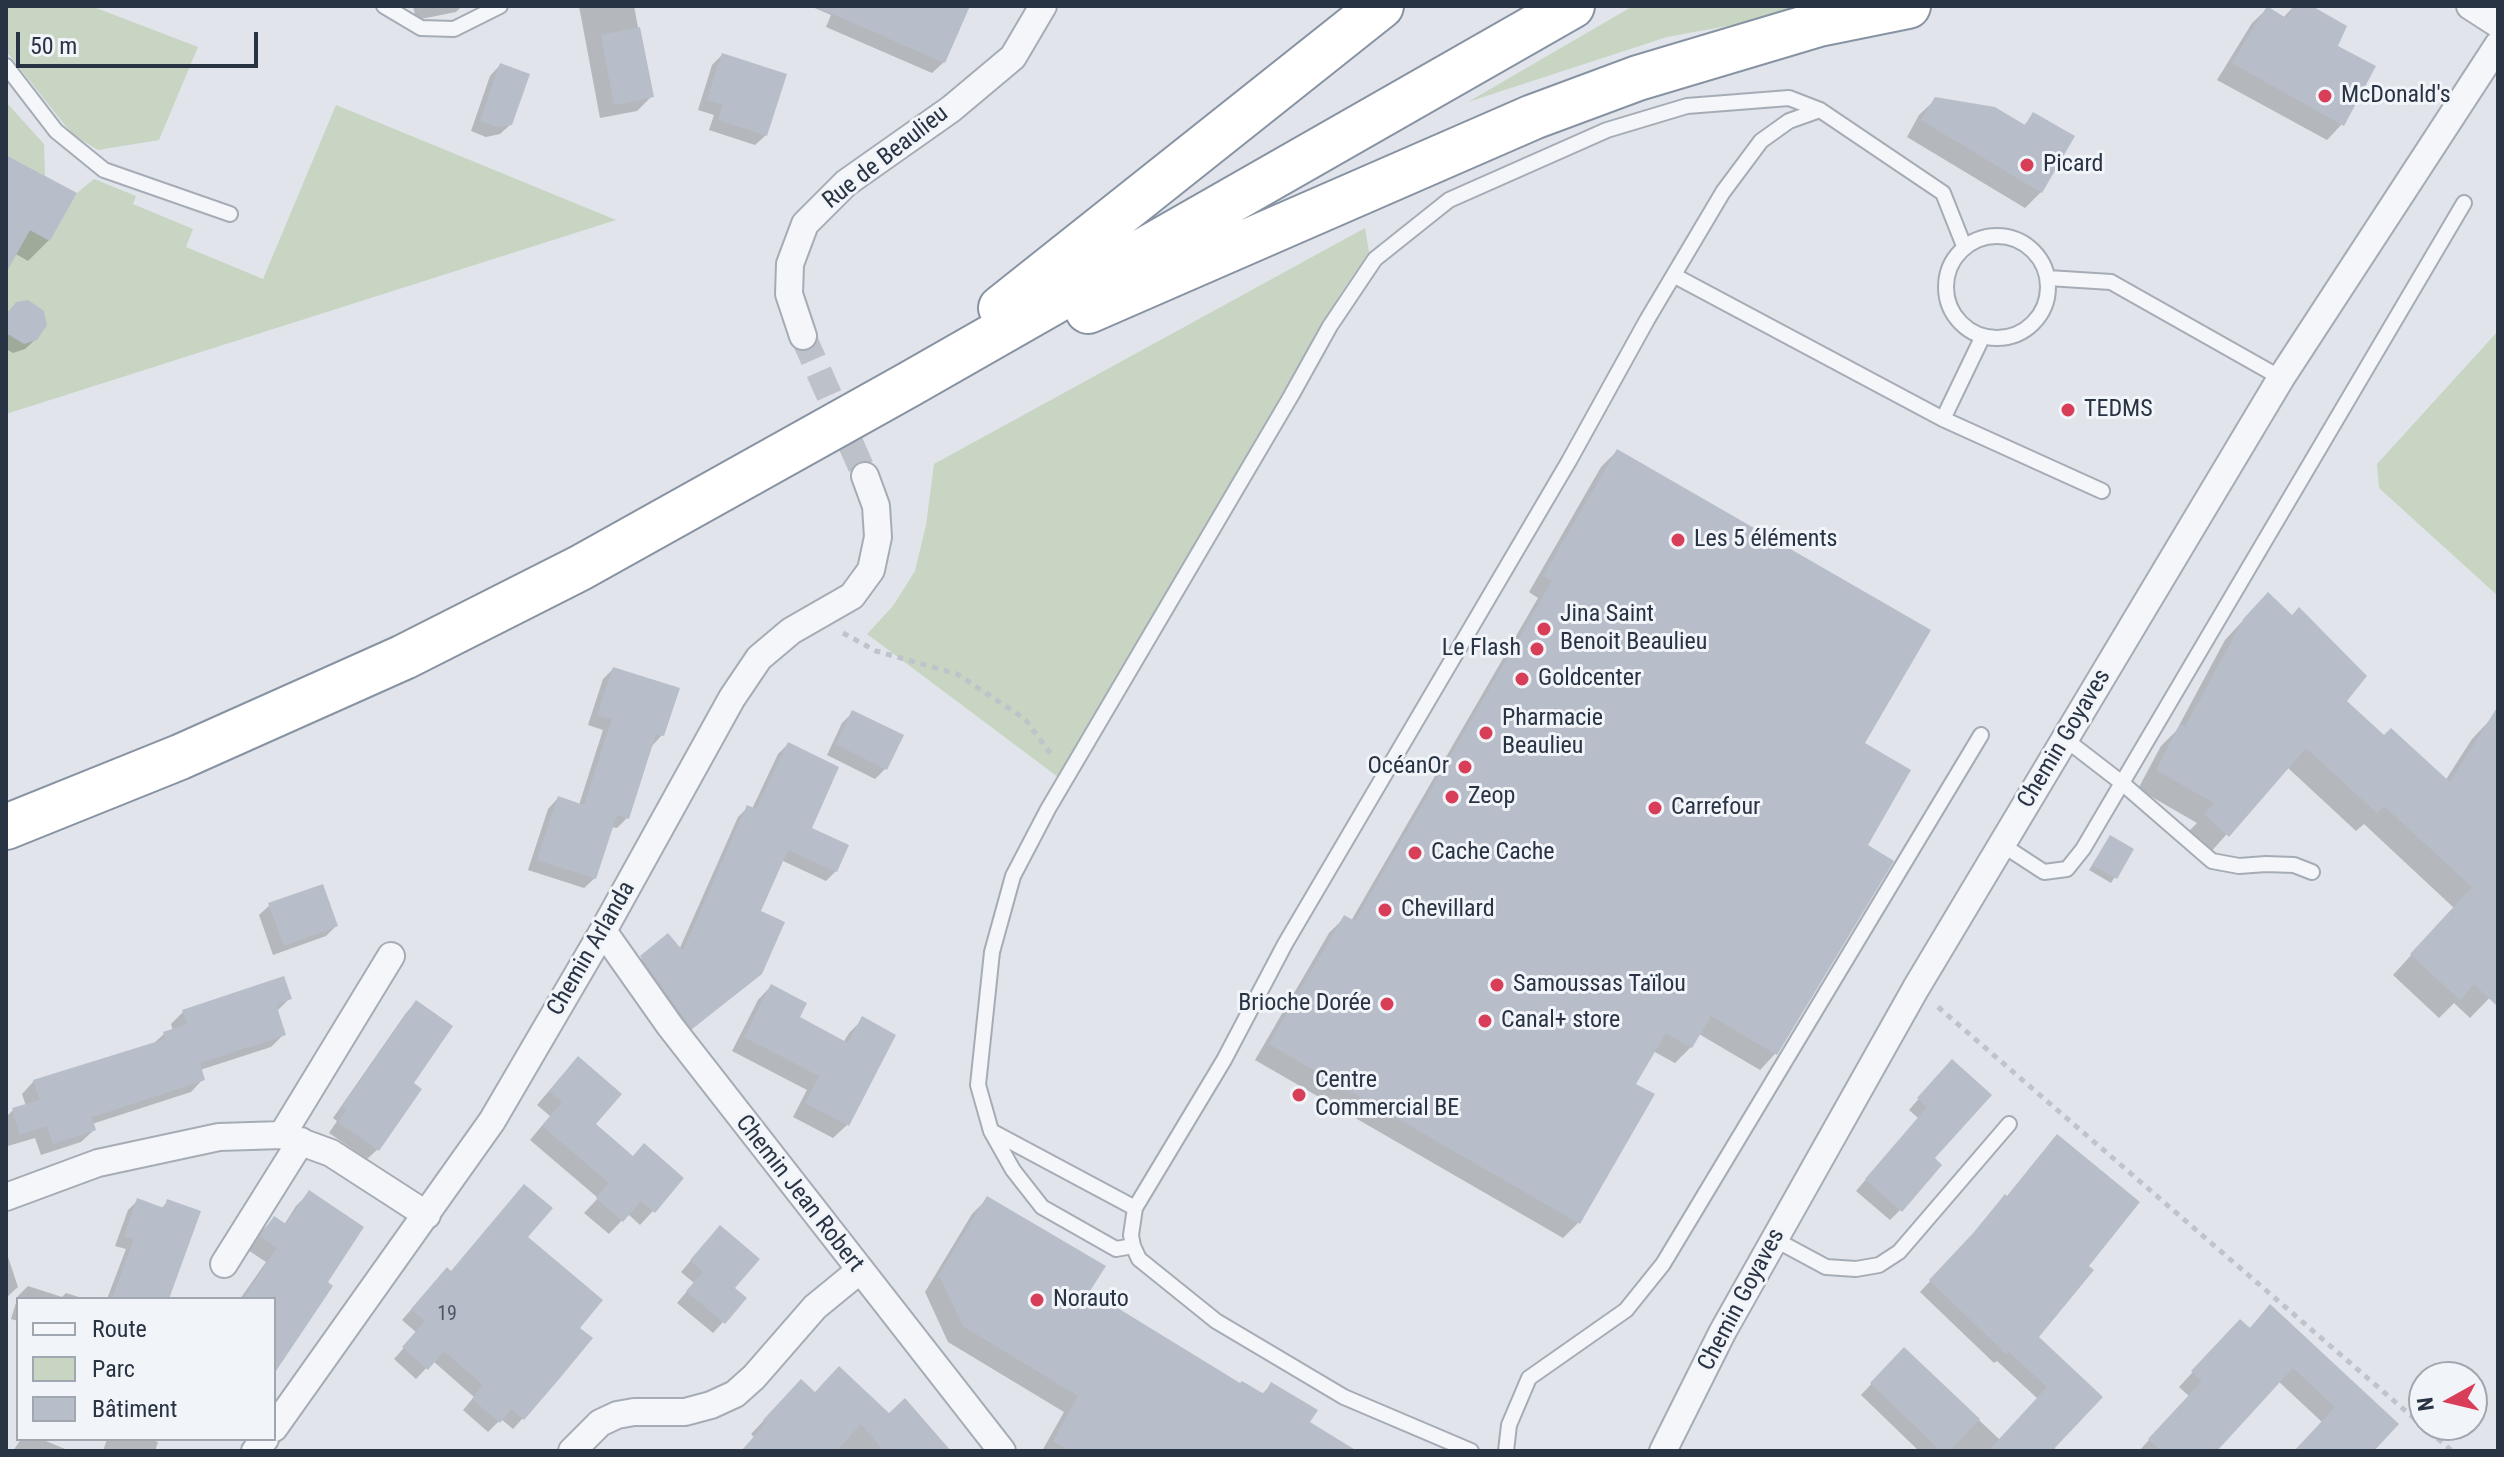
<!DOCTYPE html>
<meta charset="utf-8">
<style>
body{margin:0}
#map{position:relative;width:2504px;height:1457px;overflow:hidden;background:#e1e5eb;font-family:"Roboto Condensed",sans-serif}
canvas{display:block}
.frame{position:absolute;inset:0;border:8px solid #283344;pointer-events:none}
.legend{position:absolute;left:16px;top:1297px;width:260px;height:144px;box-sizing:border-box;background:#f1f4f8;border:2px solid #a1a7b0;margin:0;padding:10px 14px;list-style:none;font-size:24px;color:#283344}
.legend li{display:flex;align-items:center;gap:16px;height:40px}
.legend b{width:40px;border:2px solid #a1a7b0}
.north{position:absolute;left:2408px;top:1361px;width:80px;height:80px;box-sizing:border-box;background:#f1f4f8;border:2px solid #a1a7b0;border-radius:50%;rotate:262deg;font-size:22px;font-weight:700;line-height:32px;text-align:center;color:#283344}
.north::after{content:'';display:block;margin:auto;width:28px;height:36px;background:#d83e58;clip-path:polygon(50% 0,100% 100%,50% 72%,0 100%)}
.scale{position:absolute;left:16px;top:32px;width:242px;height:36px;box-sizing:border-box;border:4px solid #283344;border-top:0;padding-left:10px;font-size:24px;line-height:28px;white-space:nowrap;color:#283344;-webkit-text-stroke:6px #f1f4f8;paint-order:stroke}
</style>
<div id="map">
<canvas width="2504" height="1457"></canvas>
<div class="frame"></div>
<ul class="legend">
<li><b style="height:10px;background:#f4f6f9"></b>Route</li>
<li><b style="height:22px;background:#c7d5c2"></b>Parc</li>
<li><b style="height:22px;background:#b8bec9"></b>Bâtiment</li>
</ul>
<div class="north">N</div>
<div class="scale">50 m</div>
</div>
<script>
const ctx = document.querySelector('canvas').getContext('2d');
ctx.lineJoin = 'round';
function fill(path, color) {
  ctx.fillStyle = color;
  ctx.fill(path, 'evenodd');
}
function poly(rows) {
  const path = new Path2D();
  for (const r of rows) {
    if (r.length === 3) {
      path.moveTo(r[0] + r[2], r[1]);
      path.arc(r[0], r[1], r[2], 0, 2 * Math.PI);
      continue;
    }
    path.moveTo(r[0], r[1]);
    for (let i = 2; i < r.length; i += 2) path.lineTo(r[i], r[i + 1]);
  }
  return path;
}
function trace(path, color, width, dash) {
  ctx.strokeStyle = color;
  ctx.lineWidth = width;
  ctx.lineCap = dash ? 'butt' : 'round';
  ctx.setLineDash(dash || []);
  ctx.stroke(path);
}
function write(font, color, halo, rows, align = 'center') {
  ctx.font = font + ' "Roboto Condensed",sans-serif';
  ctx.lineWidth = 6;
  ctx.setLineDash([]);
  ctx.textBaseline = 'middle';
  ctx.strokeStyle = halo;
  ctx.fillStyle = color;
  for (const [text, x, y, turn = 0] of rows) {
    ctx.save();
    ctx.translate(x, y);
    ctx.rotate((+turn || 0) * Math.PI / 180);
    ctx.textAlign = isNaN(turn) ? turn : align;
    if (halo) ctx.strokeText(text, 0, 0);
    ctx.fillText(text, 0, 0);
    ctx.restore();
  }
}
const green = poly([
 [6,6,91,6,198,47,159,140,98,150,72,134,6,51],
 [1633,6,1837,6,1667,37,1468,102],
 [6,102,44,144,45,176,6,155],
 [336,105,616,220,6,414,6,261,30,230,50,241,77,193,94,179,136,196,133,204,193,229,186,247,263,279],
 [1365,228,1369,252,1341,293,1058,777,867,634,893,606,915,571,926,525,934,464],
 [2498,331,2498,596,2379,488,2377,464]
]);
const shadow = poly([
 [413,6,462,6,456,12,416,20],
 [579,6,634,6,651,97,637,111,600,118],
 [810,6,968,6,944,62,932,73,826,27,831,15],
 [2294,6,2308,6,2342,124,2327,140,2217,80,2252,23,2268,8,2283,18],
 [722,55,766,135,755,145,709,130,714,115,698,110,712,65],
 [500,65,511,124,500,134,486,137,471,131,490,76],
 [1936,99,2023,126,2034,115,2073,137,2041,192,2025,208,1907,137,1919,115],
 [6,157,49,240,28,261,14,253,6,261],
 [17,303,36,339,25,349,13,353,6,349,6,314],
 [1617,451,1863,744,1865,846,1775,1054,1760,1070,1699,1034,1691,1047,1675,1063,1653,1051,1634,1085,1579,1222,1563,1238,1255,1060,1329,933,1345,917,1351,921,1538,598,1529,592,1601,467],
 [2249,614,2384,738,2445,781,2472,739,2491,719,2498,723,2498,989,2470,1018,2454,1003,2439,1018,2393,975,2454,908,2364,824,2356,831,2287,767,2208,855,2186,834,2197,823,2138,789,2161,746,2176,731,2225,640],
 [613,669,662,735,652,746,627,818,617,828,611,827,595,878,584,888,528,870,548,809,558,798,579,805,603,730,588,725,603,679],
 [852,713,886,768,875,779,827,755,842,723],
 [788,744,809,829,836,871,826,881,781,860,759,912,749,983,682,1037,632,967,642,958,679,950,738,817,747,808,752,809,778,754],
 [2110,837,2132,850,2111,883,2089,870],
 [270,905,336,926,326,936,273,955,259,915],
 [771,986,797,1018,843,1043,849,1033,863,1019,847,1125,833,1138,793,1117,807,1090,732,1051,758,1000],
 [289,999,276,1012,284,1034,271,1047,200,1070,203,1079,191,1092,92,1124,94,1130,81,1142,41,1155,35,1138,8,1146,6,1117,13,1110,26,1106,22,1094,34,1081,153,1044,164,1034,173,1031,171,1024,183,1012],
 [416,1002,411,1083,378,1149,367,1159,329,1133,337,1121,333,1118,406,1013],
 [565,1072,593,1124,632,1158,653,1211,640,1225,628,1214,609,1234,584,1213,598,1198,530,1140,550,1116,537,1105],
 [1942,1072,1932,1158,1900,1210,1890,1220,1856,1191,1918,1118,1909,1110],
 [310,1192,274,1299,240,1299,266,1262,248,1250,261,1232,274,1218,284,1225,296,1206],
 [988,1198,1088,1292,1240,1386,1261,1395,1271,1385,1307,1423,1352,1451,1042,1451,1064,1412,948,1342,925,1292,972,1214],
 [138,1200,161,1209,168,1201,167,1299,107,1299,126,1249,115,1246,128,1210],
 [525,1237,523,1418,513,1429,501,1419,488,1432,463,1410,474,1397,433,1361,416,1379,394,1359,417,1333,402,1320,437,1280],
 [710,1238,732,1289,744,1299,713,1333,677,1303,694,1283,681,1272],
 [1963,1246,2086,1266,2036,1337,2101,1398,2053,1447,2058,1451,1919,1451,1861,1395,1904,1349,2000,1440,2038,1399,1997,1361,1994,1363,1920,1292],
 [6,1251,18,1287,6,1298],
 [28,1286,62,1297,66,1293,85,1299,18,1299,18,1321,11,1319,18,1296],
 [2270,1307,2371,1451,2295,1451,2322,1422,2278,1381,2214,1451,2139,1451,2189,1396,2179,1387,2226,1336,2249,1329],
 [814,1394,889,1415,951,1451,742,1451,754,1437,751,1434,788,1395],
 [21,1439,41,1439,70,1451,13,1451],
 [107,1439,149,1439,158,1442,155,1451,103,1451]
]);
const building = poly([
 [814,6,970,6,945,63],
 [2267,6,2286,18,2294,6,2312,6,2347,26,2338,46,2376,66,2344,126,2232,63],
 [640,27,654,97,614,105,601,35],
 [722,53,787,74,767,136,718,120,723,104,707,100],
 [500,63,530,74,512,125,498,127,480,121],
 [1935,97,1995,107,2025,125,2033,112,2075,136,2042,193,1921,120],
 [6,155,77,193,50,241,30,230,6,273],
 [28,300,44,311,47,325,37,340,24,344,6,333,6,315,16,302],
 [1617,449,1931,630,1865,743,1911,770,1868,845,1894,861,1777,1055,1711,1016,1692,1048,1666,1033,1636,1084,1655,1094,1580,1224,1269,1044,1344,915,1355,921,1552,581,1543,576],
 [2268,592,2292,615,2299,607,2367,676,2347,701,2384,735,2391,728,2450,782,2498,706,2498,1007,2474,984,2460,1000,2410,954,2472,887,2384,806,2377,813,2306,748,2229,837,2204,814,2214,803,2156,770,2180,724,2185,727,2244,618],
 [613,667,680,688,664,736,656,734,629,819,617,815,596,879,537,860,558,796,584,805,612,719,597,715],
 [852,710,904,735,887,770,836,744],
 [788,742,839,767,812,828,849,845,837,872,788,850,761,911,785,922,762,974,692,1029,640,956,668,933,683,951,747,805,756,809],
 [2110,835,2134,849,2117,879,2092,865],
 [323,884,338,926,284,946,268,903],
 [284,976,292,999,276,1004,286,1035,200,1063,205,1080,92,1117,96,1130,53,1144,47,1126,20,1135,12,1108,40,1100,33,1080,165,1039,163,1032,187,1024,182,1010],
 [771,984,807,1003,800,1017,848,1043,862,1016,896,1035,849,1126,805,1103,819,1076,744,1037],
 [416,1000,453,1026,414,1083,422,1089,379,1151,338,1122,346,1110,342,1107],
 [578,1056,622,1094,596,1124,633,1156,644,1143,684,1178,655,1213,641,1201,623,1222,596,1198,609,1183,542,1126,562,1102,549,1091],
 [1952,1059,1992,1095,1935,1158,1942,1165,1902,1212,1865,1179,1927,1107,1917,1098],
 [2057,1134,2140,1202,2089,1266,2094,1270,2039,1337,2103,1397,2052,1451,1988,1451,2047,1387,2009,1352,2006,1354,1929,1280,1974,1232,2005,1194,2007,1196],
 [524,1184,553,1208,528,1237,603,1300,580,1328,593,1338,560,1378,524,1420,511,1409,500,1423,472,1399,483,1385,444,1351,428,1370,402,1347,425,1321,411,1309,447,1267,451,1271],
 [309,1190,364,1227,328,1282,333,1286,274,1374,274,1299,243,1299,277,1248,260,1236,274,1216,286,1224],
 [987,1196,1106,1266,1090,1291,1240,1383,1242,1381,1264,1394,1271,1382,1318,1410,1310,1422,1357,1451,1070,1451,1053,1441,1078,1396,963,1326,939,1275],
 [137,1198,164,1208,167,1199,201,1211,169,1299,112,1299,134,1239,124,1236],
 [720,1225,760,1259,735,1288,747,1298,725,1324,686,1291,703,1272,690,1260],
 [2270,1304,2399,1424,2374,1451,2294,1451,2335,1407,2293,1368,2217,1451,2161,1451,2148,1439,2202,1381,2191,1371,2240,1319,2250,1328],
 [1904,1347,1980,1419,1949,1451,1941,1451,1870,1383],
 [839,1366,889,1413,905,1398,951,1451,884,1451,861,1424,836,1451,741,1451,766,1423,763,1420,801,1379,815,1392]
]);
const minorTunnel = poly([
 [803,336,865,476]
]);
const path = poly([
 [843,633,876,651,957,674,1025,719,1053,757],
 [1938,1007,2452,1451]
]);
const service = poly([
 [384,6,421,28,454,29,500,6],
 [6,66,56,131,104,170,230,214],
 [1997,287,51],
 [1675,276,1943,419,2102,491],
 [2048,278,2111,282,2281,378],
 [1943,419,1982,338],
 [2065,739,2122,783,2212,861,2239,866,2266,864,2294,865,2312,872],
 [2001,844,2044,872,2067,869,2083,849,2464,203],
 [991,1131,1135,1208],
 [1774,1239,1826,1267,1856,1269,1879,1265,1899,1252,2009,1124],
 [1133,1246,1116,1249,1042,1207,1013,1170,991,1131,978,1085,992,952,1013,876,1048,809,1291,396,1330,326,1375,259,1449,200,1607,130,1687,106,1789,98,1820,110,1943,193,1964,246],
 [1471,1451,1344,1397,1216,1321,1139,1259,1133,1246,1131,1235,1135,1208,1224,1060,1285,944,1569,461,1647,320,1723,192,1761,141,1789,121,1820,110],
 [1506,1451,1509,1425,1529,1378,1626,1310,1663,1264,1981,735]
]);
const minor = poly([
 [2470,6,2498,24],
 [803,336,789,294,790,264,805,224,846,183,951,109,1013,57,1043,6],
 [603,931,670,1026,1002,1451],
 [282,1135,391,956],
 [6,1197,98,1163,219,1137,282,1135,331,1153,427,1215],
 [224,1264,301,1141],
 [274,1428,492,1121,603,931,732,698,759,658,791,631,852,596,871,570,878,537,876,506,865,476],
 [255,1451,265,1439],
 [572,1451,600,1423,617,1415,634,1412,685,1412,711,1405,735,1394,754,1377,815,1307,859,1271],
 [1663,1451,1723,1331,1916,988,2281,378,2498,45]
]);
const trunk = poly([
 [1001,308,1381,6],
 [1088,311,1533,117,1638,78,1819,24,1908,6],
 [6,827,180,757,404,657,580,568,908,385,1572,6]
]);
const markers = [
 [2325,96,8,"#d83e58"],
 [2027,165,8,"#d83e58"],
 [2068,410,8,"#d83e58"],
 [1678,540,8,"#d83e58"],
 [1544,629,8,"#d83e58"],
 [1537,649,8,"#d83e58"],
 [1522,679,8,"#d83e58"],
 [1486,733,8,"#d83e58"],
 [1465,767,8,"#d83e58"],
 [1452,797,8,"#d83e58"],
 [1655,808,8,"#d83e58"],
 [1415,853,8,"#d83e58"],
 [1385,910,8,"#d83e58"],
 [1497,985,8,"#d83e58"],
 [1387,1004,8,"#d83e58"],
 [1485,1021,8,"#d83e58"],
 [1299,1095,8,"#d83e58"],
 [1037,1300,8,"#d83e58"]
];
const numberNames = [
 ["19",447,1315]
];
const poiNames = [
 ["McDonald's",2341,96],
 ["Picard",2043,165],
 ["TEDMS",2084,410],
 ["Les 5 éléments",1694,540],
 ["Jina Saint",1560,615],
 ["Benoit Beaulieu",1560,643],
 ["Le Flash",1521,649,"right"],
 ["Goldcenter",1538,679],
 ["Pharmacie",1502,719],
 ["Beaulieu",1502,747],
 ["OcéanOr",1449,767,"right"],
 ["Zeop",1468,797],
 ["Carrefour",1671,808],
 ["Cache Cache",1431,853],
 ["Chevillard",1401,910],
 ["Samoussas Taïlou",1513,985],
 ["Brioche Dorée",1371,1004,"right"],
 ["Canal+ store",1501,1021],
 ["Centre",1315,1081],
 ["Commercial BE",1315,1109],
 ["Norauto",1053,1300]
];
const streetNames = [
 ["Rue de Beaulieu",886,158,-38],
 ["Chemin Goyaves",2065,739,-59],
 ["Chemin Arlanda",592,949,-60],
 ["Chemin Jean Robert",799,1194,52],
 ["Chemin Goyaves",1742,1300,-62]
];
fill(green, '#c7d5c2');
fill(shadow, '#0003');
fill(building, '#b8bec9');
trace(minorTunnel, '#bcc1ca', 26, [26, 13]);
trace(service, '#a6acb6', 18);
trace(minor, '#a6acb6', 30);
trace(trunk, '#8793a3', 48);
trace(path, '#bfc3ca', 5, [6, 6]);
trace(service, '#f4f6f9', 14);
trace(minor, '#f4f6f9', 26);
trace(trunk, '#fff', 44);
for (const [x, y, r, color] of markers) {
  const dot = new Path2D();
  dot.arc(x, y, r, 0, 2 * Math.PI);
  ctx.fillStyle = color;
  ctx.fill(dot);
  trace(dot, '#f1f4f8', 3);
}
write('20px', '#4c5665', null, numberNames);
write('24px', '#283344', '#f1f4f8', poiNames, 'left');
write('24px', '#283344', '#f1f4f8', streetNames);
</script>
